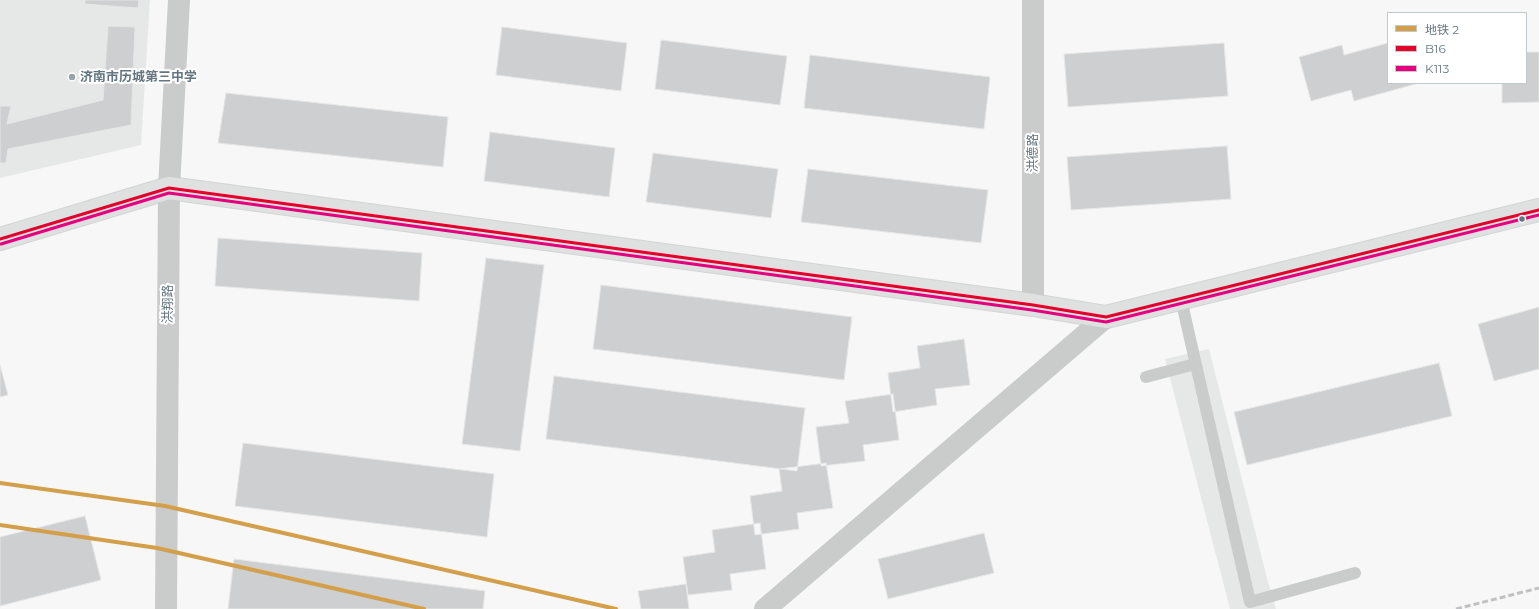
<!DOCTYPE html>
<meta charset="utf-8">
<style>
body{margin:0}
#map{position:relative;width:1539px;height:609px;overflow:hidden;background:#f7f7f7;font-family:Montserrat,"Noto Sans SC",sans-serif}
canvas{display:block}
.legend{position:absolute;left:1387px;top:12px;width:140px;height:72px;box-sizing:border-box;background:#fff;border:1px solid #c1c9cc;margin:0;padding:5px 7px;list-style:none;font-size:12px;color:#647780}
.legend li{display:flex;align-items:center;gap:8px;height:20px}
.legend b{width:20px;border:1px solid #c1c9cc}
</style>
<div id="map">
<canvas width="1539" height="609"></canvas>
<ul class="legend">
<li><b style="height:5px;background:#d39f4a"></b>地铁 2</li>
<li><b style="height:5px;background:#e4002b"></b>B16</li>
<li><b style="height:5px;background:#e5007d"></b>K113</li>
</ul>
</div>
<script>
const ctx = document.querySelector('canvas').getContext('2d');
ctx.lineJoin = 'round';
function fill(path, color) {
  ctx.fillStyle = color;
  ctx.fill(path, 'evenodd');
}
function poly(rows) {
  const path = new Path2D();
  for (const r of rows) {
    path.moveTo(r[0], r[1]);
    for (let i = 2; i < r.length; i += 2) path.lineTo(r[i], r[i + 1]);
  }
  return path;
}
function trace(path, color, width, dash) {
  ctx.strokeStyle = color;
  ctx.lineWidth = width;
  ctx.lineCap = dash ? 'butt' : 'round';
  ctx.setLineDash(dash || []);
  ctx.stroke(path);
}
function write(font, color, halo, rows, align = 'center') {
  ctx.font = font + ' Montserrat,"Noto Sans SC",sans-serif';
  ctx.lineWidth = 4;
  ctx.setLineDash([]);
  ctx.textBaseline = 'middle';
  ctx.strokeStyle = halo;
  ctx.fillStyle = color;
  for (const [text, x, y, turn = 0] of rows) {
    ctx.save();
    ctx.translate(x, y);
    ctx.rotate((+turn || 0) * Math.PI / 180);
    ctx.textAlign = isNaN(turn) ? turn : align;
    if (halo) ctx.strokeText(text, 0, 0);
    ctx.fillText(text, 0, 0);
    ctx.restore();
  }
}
const built = poly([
 [0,0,150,0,141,145,0,178],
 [1209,349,1268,582,1276,609,1230,609,1165,359]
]);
const building = poly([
 [85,0,139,0,138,8,85,4,85,0],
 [108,26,135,27,131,125,8,149,6,163,0,163,0,106,11,106,7,124,103,100,108,26],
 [502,27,627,43,621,91,496,75,502,27],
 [661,40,787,56,780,105,655,89,661,40],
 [1224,43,1228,96,1068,107,1064,54,1224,43],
 [1388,43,1388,83,1419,83,1354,101,1351,90,1311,101,1299,57,1342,45,1344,55,1388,43],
 [1526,52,1539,52,1539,102,1502,103,1502,83,1526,83,1526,52],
 [810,55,990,77,984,129,804,108,810,55],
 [226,93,448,117,443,167,218,143,226,93],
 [490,132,615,148,609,197,484,181,490,132],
 [1227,146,1231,199,1071,210,1067,157,1227,146],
 [653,153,778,169,771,218,646,202,653,153],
 [808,169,988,190,981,243,801,222,808,169],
 [218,238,422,253,419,301,215,286,218,238],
 [486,258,544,265,520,451,462,444,486,258],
 [601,285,852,317,844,380,593,349,601,285],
 [1539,307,1539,369,1494,381,1478,324,1539,307],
 [964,339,970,385,935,389,937,405,893,412,888,373,920,368,917,346,964,339],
 [1439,363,1452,416,1247,465,1234,412,1439,363],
 [0,365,8,395,0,397,0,365],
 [554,376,805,408,797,471,546,439,554,376],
 [893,394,899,440,863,445,865,461,821,466,816,427,849,423,845,401,893,394],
 [243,443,494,474,487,537,235,506,243,443],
 [826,463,833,508,797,513,799,529,755,535,750,496,782,491,779,469,826,463],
 [85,516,101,580,0,606,0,537,85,516],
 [760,523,766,569,730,574,732,590,688,595,683,557,715,552,712,530,760,523],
 [984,533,994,573,888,599,878,559,984,533],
 [234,559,485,591,483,609,228,609,234,559],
 [686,584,689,609,641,609,638,591,686,584]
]);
const service = poly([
 [1181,299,1250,602,1355,573],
 [1146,377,1195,364]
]);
const minor = poly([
 [1033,0,1033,305],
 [166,609,169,188,179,0],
 [765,609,1106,317]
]);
const secondary = poly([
 [0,239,169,188,1033,305,1106,317,1539,210]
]);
const rail = poly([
 [1456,609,1539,588]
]);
const bus1 = poly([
 [0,239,169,188,1033,305,1106,317,1539,210]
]);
const bus2 = poly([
 [1,244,169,193,1032,310,1106,322,1539,215]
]);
const metro1 = poly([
 [0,483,165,506,616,609],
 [0,525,157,548,424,609]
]);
const markers = [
 [72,77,4,"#97a4aa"],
 [1522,219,3.5,"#647780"]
];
const poiNames = [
 ["济南市历城第三中学",80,77]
];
const streetNames = [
 ["洪德路",1033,153,-90],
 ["洪翔路",168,304,-90]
];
fill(built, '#e6e8e7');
fill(building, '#cdcfd0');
trace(building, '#e6e6e6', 1);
trace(secondary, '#d3d4d5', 24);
trace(service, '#cacccc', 12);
trace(minor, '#cacccc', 22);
trace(secondary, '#dfe0e0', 22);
trace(rail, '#c0c1c2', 3, [6, 3]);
trace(bus1, '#e4002b', 3);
trace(bus2, '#e5007d', 3);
trace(metro1, '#d39f4a', 4);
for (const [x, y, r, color] of markers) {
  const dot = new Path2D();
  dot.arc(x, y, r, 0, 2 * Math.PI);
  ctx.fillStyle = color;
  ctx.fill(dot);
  trace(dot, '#fff', 1.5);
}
write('bold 13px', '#647780', '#fff', poiNames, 'left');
write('13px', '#647780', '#fff', streetNames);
</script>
